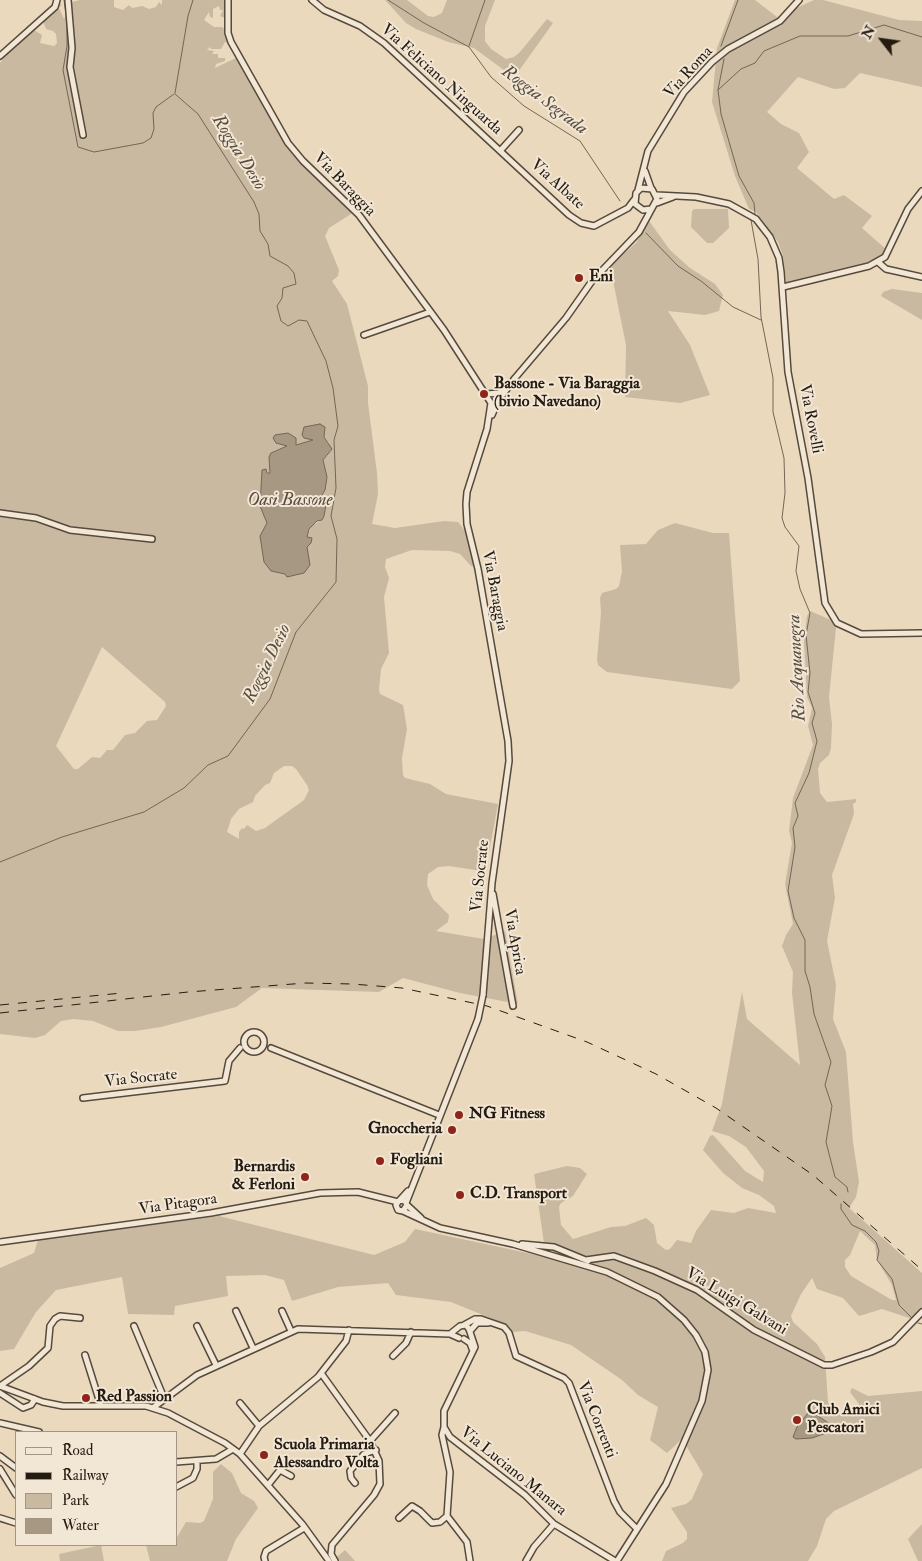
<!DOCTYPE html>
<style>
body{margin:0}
#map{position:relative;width:922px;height:1561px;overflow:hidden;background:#ebd9be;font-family:"IM FELL Double Pica",serif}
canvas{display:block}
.legend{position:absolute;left:15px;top:1431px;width:162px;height:115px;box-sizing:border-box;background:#f2e6d5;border:1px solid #a09587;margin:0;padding:6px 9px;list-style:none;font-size:15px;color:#241b11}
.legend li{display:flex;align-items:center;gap:10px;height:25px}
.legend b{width:25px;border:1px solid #a09587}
.north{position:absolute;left:857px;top:15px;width:50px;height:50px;-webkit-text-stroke:4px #f2e6d5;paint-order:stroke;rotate:300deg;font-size:14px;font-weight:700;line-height:20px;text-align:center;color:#241b11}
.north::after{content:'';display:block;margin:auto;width:18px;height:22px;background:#241b11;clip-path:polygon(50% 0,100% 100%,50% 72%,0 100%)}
</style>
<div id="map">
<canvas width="922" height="1561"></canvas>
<ul class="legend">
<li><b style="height:6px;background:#f2e6d5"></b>Road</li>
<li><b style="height:6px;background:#241b11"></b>Railway</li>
<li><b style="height:14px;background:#c9b9a1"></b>Park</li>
<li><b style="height:14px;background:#a79883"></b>Water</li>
</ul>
<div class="north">N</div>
</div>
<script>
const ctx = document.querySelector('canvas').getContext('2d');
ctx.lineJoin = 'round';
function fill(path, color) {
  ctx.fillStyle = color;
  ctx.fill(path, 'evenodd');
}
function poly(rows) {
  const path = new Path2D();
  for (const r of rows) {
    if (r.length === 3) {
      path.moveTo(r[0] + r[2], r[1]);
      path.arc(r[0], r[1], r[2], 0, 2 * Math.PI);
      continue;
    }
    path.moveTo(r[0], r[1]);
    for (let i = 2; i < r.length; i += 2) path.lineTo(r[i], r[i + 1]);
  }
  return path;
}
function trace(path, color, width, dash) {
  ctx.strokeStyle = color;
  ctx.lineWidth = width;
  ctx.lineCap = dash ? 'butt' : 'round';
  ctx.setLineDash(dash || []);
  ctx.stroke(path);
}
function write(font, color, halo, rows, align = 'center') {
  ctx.font = font + ' "IM FELL Double Pica",serif';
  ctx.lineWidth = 4;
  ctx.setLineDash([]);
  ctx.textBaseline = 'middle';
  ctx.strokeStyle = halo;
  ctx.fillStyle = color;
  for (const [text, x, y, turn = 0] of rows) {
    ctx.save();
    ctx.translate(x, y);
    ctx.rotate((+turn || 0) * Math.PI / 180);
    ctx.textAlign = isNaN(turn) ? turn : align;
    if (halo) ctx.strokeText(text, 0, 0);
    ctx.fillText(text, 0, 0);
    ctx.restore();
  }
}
const green = poly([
 [69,0,72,2,80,0,114,0,114,7,123,10,129,5,132,8,142,6,149,9,156,7,159,2,162,5,162,0,225,0,225,18,220,16,223,10,220,10,219,6,213,9,213,18,210,17,209,12,204,20,214,27,222,27,225,29,226,39,228,40,229,43,225,42,221,49,211,49,210,47,207,50,214,51,212,54,218,54,218,58,225,58,225,61,216,64,215,68,236,58,246,62,281,127,298,153,353,207,351,214,329,228,325,236,339,270,338,276,332,281,347,304,368,386,368,403,377,473,378,494,372,524,395,528,444,521,458,522,467,533,479,568,471,566,460,554,450,551,412,550,386,559,385,567,389,578,384,597,389,653,381,669,379,690,380,694,403,705,407,729,402,758,403,775,405,778,430,784,446,794,498,804,487,863,483,869,475,870,449,866,438,867,428,874,427,885,433,899,449,915,448,922,436,931,484,939,505,931,518,1004,460,993,403,978,379,992,262,988,236,1007,161,1027,135,1031,118,1031,93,1021,73,1019,61,1021,45,1035,35,1038,0,1034,0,63,14,44,32,29,42,35,40,43,54,46,57,43,56,34,53,31,46,29,43,21,49,18,48,16,58,3,62,4,59,8,64,19,66,15,65,2],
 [324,437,329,443,328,455,323,460,327,477,323,494,320,498,321,503,325,505,322,520,311,526,307,537,307,547,285,574,271,571,262,552,263,530,267,523,260,506,262,470,270,473,269,458,275,451,284,448,296,438,296,445],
 [102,647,165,702,166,706,157,720,147,721,135,733,125,735,113,750,107,750,100,758,92,757,78,769,74,769,56,746],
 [284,766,292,766,296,769,307,785,309,790,304,800,265,828,256,831,247,825,244,829,242,828,239,832,239,839,227,832,231,819,239,809,253,802,255,796,265,785,270,783,274,773],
 [385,0,407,0,428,16,434,17,442,13,447,0,495,0,485,26,485,41,491,49,506,59,514,57,520,52,547,19,553,23,518,72,512,76,474,48,448,42,416,29,406,23],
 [735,0,755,0,777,17,814,0,823,0,899,20,922,21,922,87,860,73,845,88,834,89,798,77,767,112,781,124,799,133,809,152,797,168,834,199,844,195,872,216,862,228,888,251,876,260,786,282,783,256,778,242,756,212,749,209,735,176,712,102,717,48],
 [694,209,728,209,729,228,713,243,707,243,691,227,692,211],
 [649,221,670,250,690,268,715,284,723,295,719,311,705,315,668,311,690,345,710,395,680,403,625,397,626,345,610,266,636,243],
 [892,289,922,293,922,320,881,296,883,292],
 [675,523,713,533,729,533,740,681,732,689,607,672,598,665,597,660,601,613,600,598,602,593,616,589,619,586,622,571,620,545,646,544,658,530],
 [810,611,831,620,836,628,829,697,832,724,831,748,829,755,820,763,818,769,820,793,827,802,856,799,856,802,853,804,854,814,832,875,835,898,827,941,836,985,833,1019,846,1052,853,1142,859,1182,856,1197,849,1208,922,1273,922,1309,912,1319,882,1309,859,1316,843,1298,817,1289,812,1278,801,1294,791,1316,793,1322,817,1344,825,1357,828,1402,831,1407,841,1415,847,1416,859,1404,850,1392,852,1388,868,1396,922,1391,922,1468,834,1511,826,1519,817,1546,808,1561,662,1561,666,1551,683,1543,687,1539,687,1532,671,1508,686,1504,692,1499,703,1474,682,1439,667,1453,650,1440,658,1407,638,1395,622,1380,571,1345,525,1331,513,1332,505,1324,451,1302,396,1295,388,1283,338,1287,292,1301,284,1280,265,1275,226,1276,228,1296,175,1306,174,1315,128,1314,122,1277,56,1290,36,1312,14,1349,0,1351,0,1268,34,1253,38,1240,219,1216,374,1255,405,1242,415,1229,546,1257,534,1174,567,1166,580,1168,587,1174,573,1196,561,1203,559,1207,561,1225,573,1239,611,1227,625,1226,646,1218,654,1225,657,1243,666,1250,670,1249,677,1240,691,1243,696,1231,711,1210,734,1213,748,1208,776,1213,774,1206,759,1195,742,1188,723,1173,703,1150,710,1136,713,1135,745,1171,763,1182,764,1171,746,1147,729,1136,712,1131,722,1104,742,992,747,1019,800,1065,792,993,793,972,782,946,786,935,793,924,785,884,792,843,789,831,793,798,813,745,808,726,812,708,807,697,804,641,807,616],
 [860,1231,875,1245,877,1260,892,1285,896,1300,892,1300,851,1276,845,1267,845,1260,850,1255],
 [221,1464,232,1473,241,1493,254,1501,258,1508,236,1539,227,1561,150,1561,146,1545,176,1545,176,1539,186,1522,200,1523,204,1521,213,1499,213,1472],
 [922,1524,922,1561,918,1561,908,1539],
 [101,1545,104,1561,60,1561,59,1554],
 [345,1550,355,1561,340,1561,337,1557]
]);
const water = poly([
 [320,424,325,427,324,437,332,449,323,460,327,477,325,490,320,498,321,503,326,505,324,516,322,520,317,521,309,529,307,537,312,538,311,543,307,547,310,565,304,573,287,577,285,574,271,571,264,562,260,536,267,523,260,506,262,470,266,469,267,473,270,473,269,457,271,453,287,446,276,443,273,438,275,435,288,433,296,438,296,445,313,440,304,438,302,435,304,427,320,424],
 [812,1412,827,1422,832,1431,812,1438,796,1439,793,1437,797,1427,808,1413,812,1412]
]);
const stream = poly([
 [64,0,67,21,67,46,63,70,78,147,94,152,143,143,151,138,154,129,153,113,156,107,174,94],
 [388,0,424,23,469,47,491,77,524,106,580,141,620,201],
 [469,46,485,0],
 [721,46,738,0],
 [724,59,718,90,721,114,739,176,754,203,755,214],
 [718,90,741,69,755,63,764,51,800,36,848,36,884,25,922,37],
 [175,93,188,16,193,0],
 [751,220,758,259,761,317,773,378,773,412,784,458,785,493,782,518,785,527,799,546,796,571,800,589,810,613,806,635,810,673,808,692,815,713,812,723,817,741,809,773,795,803,798,816,793,828,795,847,788,891,794,918,805,940,805,971,810,987,814,1014,831,1062,825,1085,832,1106,826,1142,835,1177,847,1187,848,1192],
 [646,233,678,266,701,281,733,307,761,320],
 [0,862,62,837,144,812,184,788,208,765,228,756,270,699,296,632,336,582,337,539,331,516,336,488,334,440,338,426,333,388,326,361,307,321,299,320,288,326,281,321,277,306,282,298,283,288,296,284,294,273,288,266,270,256,268,244,260,231,259,214,254,202,198,114,175,94],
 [841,1204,841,1209,852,1225,865,1231,876,1242,879,1251,877,1260,892,1279,899,1305,913,1319],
 [918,1323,922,1324]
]);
const minor = poly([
 [68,0,72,48,70,67,83,135],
 [228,0,228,33,231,42,288,143,303,161,359,215,444,330,491,403,487,429,467,492,466,504,467,524,478,569,508,741,509,761,492,883,483,995],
 [312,0,324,10,360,26,384,43,569,215,581,223,594,226,628,208,634,200],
 [0,56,55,7,57,0],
 [500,151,519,130],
 [645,171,651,188],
 [638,190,648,151,684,92,712,62,728,49,780,21,799,0],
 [657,195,696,197,729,204,756,219,770,237,779,258,781,272,788,372,808,478,825,603,837,623,861,634,922,633],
 [657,203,673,197],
 [878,262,886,269,922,277],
 [783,287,869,266,885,257,908,209,922,191],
 [364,335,430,312],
 [487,394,499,393,504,388],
 [492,415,498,401,515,378,566,318,592,281,639,232,657,199,652,189,641,188,636,193,635,204,643,210,651,209],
 [0,513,36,518,70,530,152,539],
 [493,894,513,1006],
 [254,1042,10],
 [271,1048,439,1115],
 [83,1098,225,1081,229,1061,240,1048],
 [400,1200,405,1201,407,1205,403,1211,398,1210,396,1205,398,1202,408,1191],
 [406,1203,478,1019],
 [407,1205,421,1218],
 [403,1211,440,1228,513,1244,607,1272,658,1297,684,1320,696,1335,705,1352,708,1370,702,1401,666,1484,617,1561],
 [0,1242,211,1213,320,1193,358,1192,398,1202],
 [522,1244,554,1247,588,1261],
 [586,1260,614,1256,655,1271,697,1290,754,1330,824,1365,832,1365,871,1352,893,1342,922,1312],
 [236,1311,253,1348],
 [282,1311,291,1331],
 [464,1325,475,1319,481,1319,504,1327,509,1333,516,1356,564,1378,569,1383,614,1501,620,1512,637,1529],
 [134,1326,164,1398],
 [197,1326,216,1365],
 [470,1331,477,1323,488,1323],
 [450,1334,460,1326,466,1325,469,1329,475,1347,444,1411,444,1427,450,1437,525,1495,554,1524,615,1561],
 [464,1339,470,1343,473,1351],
 [85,1355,101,1406],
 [393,1356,406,1343,411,1332],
 [321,1373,370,1441,395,1413],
 [0,1386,43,1402,63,1406,146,1406,168,1413,225,1443,240,1454,303,1525,329,1561],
 [0,1386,29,1366,48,1348,50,1326,55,1319,60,1316,80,1318],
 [0,1393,23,1408,31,1405,35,1399],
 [240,1403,259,1426],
 [154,1407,197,1375,298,1329,450,1334,459,1338],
 [0,1423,39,1432],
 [444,1427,442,1435,450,1472,447,1516,467,1542,470,1561],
 [240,1454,259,1426,318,1377,346,1341,349,1330],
 [0,1456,16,1468],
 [176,1462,216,1459,233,1449],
 [0,1469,16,1495],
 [355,1483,351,1478,350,1471,364,1454,376,1450],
 [268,1485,280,1470,291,1476],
 [176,1487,193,1478,197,1469,197,1461],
 [0,1518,16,1523],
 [399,1518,412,1506,420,1511,432,1523,440,1522,447,1516],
 [265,1561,264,1557,266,1551,304,1528],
 [335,1561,331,1554,332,1545,374,1495,380,1484,379,1461,370,1441],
 [526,1561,534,1547,554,1524]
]);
const rail = poly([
 [0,1005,122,993],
 [0,1013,188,992,306,983,352,984,402,988,487,1006,587,1042,656,1074,716,1108,813,1175,922,1270]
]);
const minorBridge = poly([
 [478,1019,483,995]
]);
const markers = [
 [579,278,5,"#8f2418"],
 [484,394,5,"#8f2418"],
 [459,1115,5,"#8f2418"],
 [452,1130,5,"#8f2418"],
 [380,1161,5,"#8f2418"],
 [305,1177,5,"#8f2418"],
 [460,1195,5,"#8f2418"],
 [86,1398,5,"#8f2418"],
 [797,1420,5,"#8f2418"],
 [264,1455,5,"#8f2418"]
];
const streetNames = [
 ["Via Roma",689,73,-48],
 ["Via Feliciano Ninguarda",441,80,42],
 ["Via Baraggia",344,185,46],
 ["Via Albate",557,185,42],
 ["Via Rovelli",810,419,79],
 ["Via Baraggia",494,591,79],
 ["Via Socrate",481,876,-84],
 ["Via Aprica",514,942,80],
 ["Via Socrate",141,1079,-6],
 ["Via Pitagora",178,1205,-8],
 ["Via Luigi Galvani",736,1302,31],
 ["Via Correnti",596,1420,68],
 ["Via Luciano Manara",513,1472,39]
];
const poiNames = [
 ["Eni",589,278],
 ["Bassone - Via Baraggia",494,385],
 ["(bivio Navedano)",494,403],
 ["NG Fitness",469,1115],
 ["Gnoccheria",442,1130,"right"],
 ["Fogliani",390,1161],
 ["Bernardis",295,1168,"right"],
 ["& Ferloni",295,1186,"right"],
 ["C.D. Transport",470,1195],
 ["Red Passion",96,1398],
 ["Club Amici",807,1411],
 ["Pescatori",807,1429],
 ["Scuola Primaria",274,1446],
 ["Alessandro Volta",274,1464]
];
const waterNames = [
 ["Roggia Segrada",544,101,37],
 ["Roggia Desio",238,153,58],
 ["Oasi Bassone",290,501],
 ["Roggia Desio",268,664,-64],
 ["Rio Acquanegra",798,668,-93]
];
fill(green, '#c9b9a1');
fill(water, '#a79883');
trace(water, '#736655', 1);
trace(stream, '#736655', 1);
trace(minor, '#564a3c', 8);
trace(minor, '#f2e6d5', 5);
trace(rail, '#241b11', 1, [9, 9]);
trace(minorBridge, '#564a3c', 8, []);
trace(minorBridge, '#f2e6d5', 5);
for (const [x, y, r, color] of markers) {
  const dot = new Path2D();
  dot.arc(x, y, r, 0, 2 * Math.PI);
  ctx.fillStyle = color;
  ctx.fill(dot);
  trace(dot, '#f2e6d5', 2);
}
write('16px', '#241b11', '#f2e6d5', streetNames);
write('bold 16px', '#241b11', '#f2e6d5', poiNames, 'left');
write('italic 18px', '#584d3f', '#f2e6d5', waterNames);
</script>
